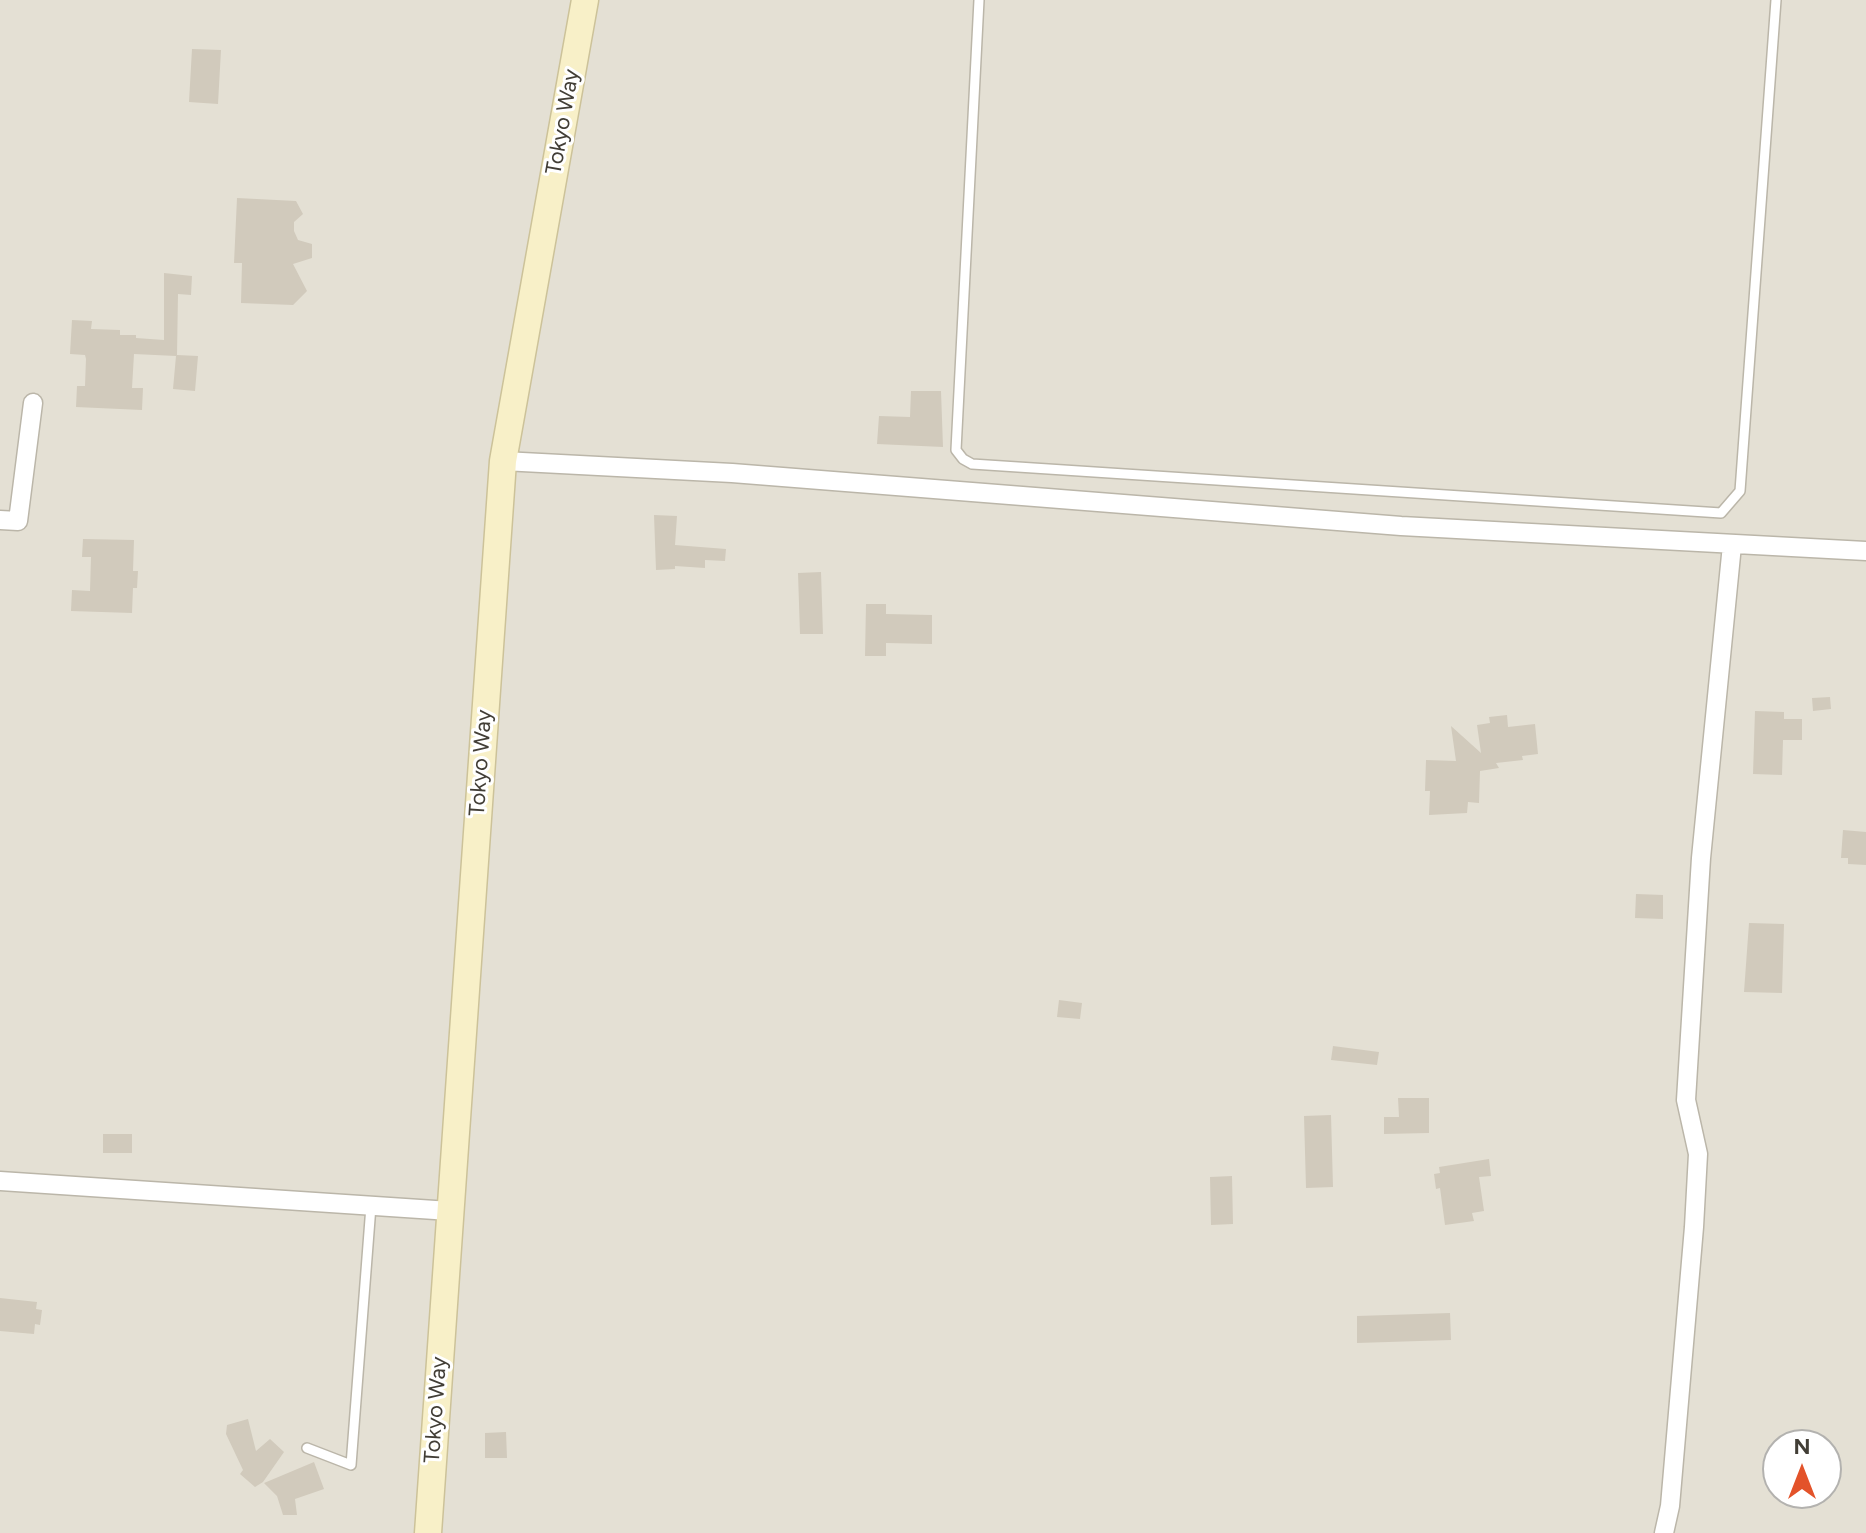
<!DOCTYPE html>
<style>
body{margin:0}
#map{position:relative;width:1866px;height:1533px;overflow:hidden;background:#f1eee5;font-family:Figtree,sans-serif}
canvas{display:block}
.north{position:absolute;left:1762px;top:1429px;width:80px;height:80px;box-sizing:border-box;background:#fff;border:2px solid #b3b2af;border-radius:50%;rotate:0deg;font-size:22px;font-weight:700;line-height:32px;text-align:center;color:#423e36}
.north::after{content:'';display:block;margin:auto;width:28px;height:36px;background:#e3532a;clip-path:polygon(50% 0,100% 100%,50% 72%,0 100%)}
</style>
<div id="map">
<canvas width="1866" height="1533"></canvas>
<div class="north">N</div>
</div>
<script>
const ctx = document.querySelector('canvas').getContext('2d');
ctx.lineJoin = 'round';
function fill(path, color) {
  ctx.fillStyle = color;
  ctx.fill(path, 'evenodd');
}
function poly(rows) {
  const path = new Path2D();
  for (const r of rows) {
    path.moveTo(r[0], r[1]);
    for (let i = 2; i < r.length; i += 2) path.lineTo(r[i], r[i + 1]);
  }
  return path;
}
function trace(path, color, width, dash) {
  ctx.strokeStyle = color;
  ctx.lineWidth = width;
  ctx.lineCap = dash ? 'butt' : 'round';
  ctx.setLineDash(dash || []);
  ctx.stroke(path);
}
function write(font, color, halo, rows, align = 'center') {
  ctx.font = font + ' Figtree,sans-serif';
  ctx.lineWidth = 6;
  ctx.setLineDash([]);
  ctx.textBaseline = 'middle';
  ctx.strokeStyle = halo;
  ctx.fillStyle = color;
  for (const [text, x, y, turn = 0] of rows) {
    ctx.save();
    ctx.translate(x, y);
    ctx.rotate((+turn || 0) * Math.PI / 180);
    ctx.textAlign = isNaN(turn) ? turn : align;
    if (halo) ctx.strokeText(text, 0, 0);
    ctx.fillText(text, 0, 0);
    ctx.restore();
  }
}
const residential = poly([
 [0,0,1866,0,1866,1533,0,1533],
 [1778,1445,1826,1445,1826,1493,1778,1493]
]);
const building = poly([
 [192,49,221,50,218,104,189,102],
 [237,198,296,201,303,214,294,222,294,231,298,240,312,244,312,258,293,264,307,291,293,305,241,303,242,263,234,263],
 [164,273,192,276,191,295,178,294,177,355,198,356,195,391,173,389,176,356,134,354,132,388,143,388,142,410,76,407,77,386,85,386,86,359,85,355,70,354,72,320,92,321,91,329,120,330,120,335,136,335,136,338,164,340],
 [911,391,941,391,943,447,877,444,879,416,910,417],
 [654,515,677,516,675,545,726,549,725,561,705,560,705,568,675,566,675,569,656,570],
 [83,539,134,540,133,571,138,571,137,588,133,588,132,613,71,611,72,590,90,591,91,557,82,557],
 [821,572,823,634,800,634,798,573],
 [866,604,886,604,886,614,932,615,932,644,886,643,886,656,865,656],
 [1830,697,1831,709,1813,711,1812,698],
 [1755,711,1784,712,1784,719,1802,719,1802,740,1783,740,1782,775,1753,774],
 [1507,715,1508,727,1535,724,1538,754,1522,756,1523,760,1496,763,1499,768,1480,771,1479,803,1468,802,1467,813,1429,815,1430,791,1425,791,1426,760,1456,761,1451,726,1481,753,1477,725,1490,723,1489,717],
 [1843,830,1866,832,1866,865,1848,864,1848,858,1841,858],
 [1636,894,1663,895,1663,919,1635,918],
 [1749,923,1784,924,1782,993,1744,992],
 [1059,1000,1082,1003,1080,1019,1057,1017],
 [1333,1046,1379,1052,1377,1065,1331,1060],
 [1398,1098,1429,1098,1429,1133,1384,1134,1384,1117,1399,1117],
 [1331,1115,1333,1187,1306,1188,1304,1116],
 [103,1134,132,1134,132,1153,103,1153],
 [1489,1159,1491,1176,1479,1177,1484,1211,1472,1213,1474,1221,1445,1225,1440,1188,1436,1189,1434,1174,1440,1173,1439,1167],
 [1232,1176,1233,1224,1211,1225,1210,1177],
 [0,1298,37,1302,36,1309,42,1310,40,1325,35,1324,34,1334,0,1331],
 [1450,1313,1451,1340,1357,1343,1357,1316],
 [248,1419,256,1451,270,1439,284,1452,263,1482,255,1487,240,1474,243,1470,226,1434,227,1425],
 [506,1432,507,1458,485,1458,485,1433],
 [314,1462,324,1489,295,1499,297,1515,283,1515,277,1496,264,1483]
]);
const lane = poly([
 [979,0,956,450,963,459,972,464,1721,513,1740,491,1776,0],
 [307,1448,351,1465,371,1206]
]);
const street = poly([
 [503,461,732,473,1401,526,1866,551],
 [0,520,18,521,33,403],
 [0,1181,450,1211],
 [1664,1533,1670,1506,1694,1227,1698,1154,1686,1100,1701,858,1732,545]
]);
const secondary = poly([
 [428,1533,503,461,585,0]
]);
const streetNames = [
 ["Tokyo Way",563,122,-80],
 ["Tokyo Way",481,763,-86],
 ["Tokyo Way",436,1410,-86]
];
fill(residential, '#e4e0d4');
fill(building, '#d1cabc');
trace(lane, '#bbb6a9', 12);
trace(street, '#bbb6a9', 21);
trace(secondary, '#ccc299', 29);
trace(lane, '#fff', 9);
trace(street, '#fff', 18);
trace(secondary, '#f8f0c8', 26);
write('22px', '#423e36', '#fff', streetNames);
</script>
